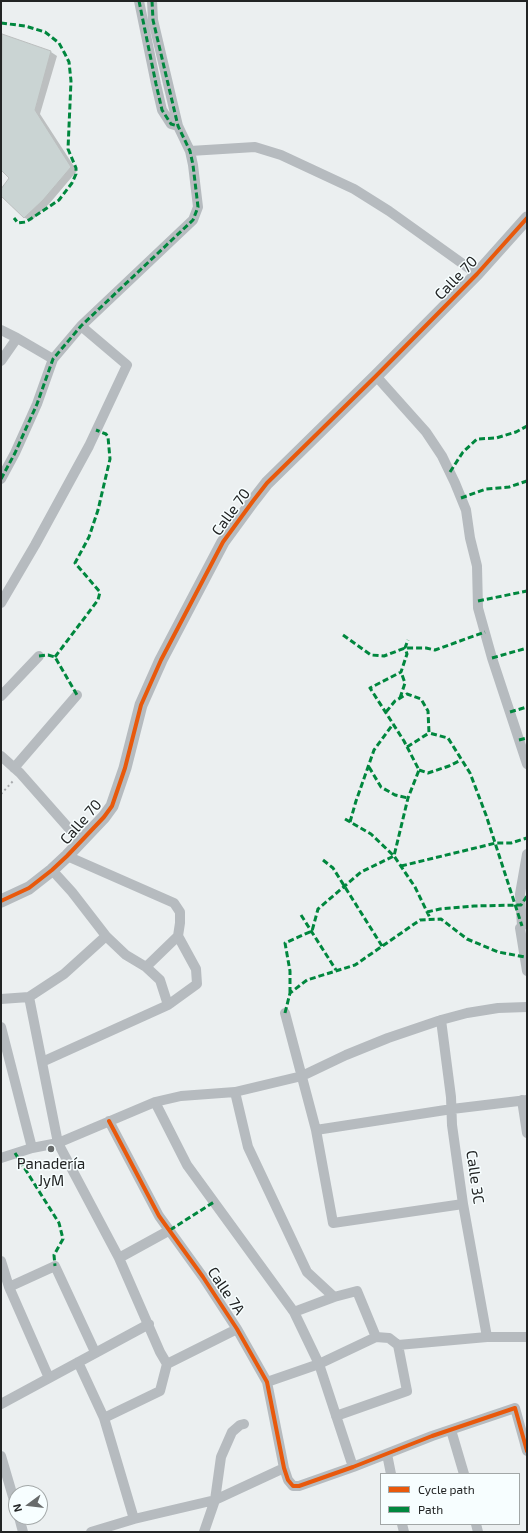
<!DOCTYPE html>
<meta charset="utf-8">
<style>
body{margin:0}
#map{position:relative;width:528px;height:1533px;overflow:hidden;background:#ebeff0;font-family:"Exo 2",sans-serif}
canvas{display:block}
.frame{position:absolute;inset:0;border:2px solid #222424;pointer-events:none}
.legend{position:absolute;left:380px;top:1473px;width:140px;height:52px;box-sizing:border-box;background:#f7feff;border:1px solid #a2a7a7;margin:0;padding:5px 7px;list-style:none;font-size:12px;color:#222424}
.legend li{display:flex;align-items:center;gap:8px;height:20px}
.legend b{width:20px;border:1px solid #a2a7a7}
.north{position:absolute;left:8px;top:1485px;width:40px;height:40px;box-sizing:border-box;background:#f7feff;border:1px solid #a2a7a7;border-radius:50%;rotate:255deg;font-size:11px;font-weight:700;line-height:16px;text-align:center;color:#222424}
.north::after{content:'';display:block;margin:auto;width:14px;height:18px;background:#686b6b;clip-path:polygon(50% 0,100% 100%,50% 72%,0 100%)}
</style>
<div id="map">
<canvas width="528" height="1533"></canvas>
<div class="frame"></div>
<ul class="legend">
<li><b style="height:5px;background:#e8590c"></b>Cycle path</li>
<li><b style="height:5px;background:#00873e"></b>Path</li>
</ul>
<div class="north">N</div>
</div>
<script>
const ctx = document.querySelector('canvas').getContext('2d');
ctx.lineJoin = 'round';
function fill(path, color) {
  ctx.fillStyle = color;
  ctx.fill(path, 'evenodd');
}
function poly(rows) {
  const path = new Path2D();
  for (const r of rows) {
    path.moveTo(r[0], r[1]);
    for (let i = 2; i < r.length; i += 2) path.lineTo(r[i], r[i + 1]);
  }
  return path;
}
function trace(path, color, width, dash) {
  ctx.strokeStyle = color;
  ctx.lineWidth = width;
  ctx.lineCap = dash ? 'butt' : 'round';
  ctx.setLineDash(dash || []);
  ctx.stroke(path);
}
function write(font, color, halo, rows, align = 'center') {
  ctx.font = font + ' "Exo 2",sans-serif';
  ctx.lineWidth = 3;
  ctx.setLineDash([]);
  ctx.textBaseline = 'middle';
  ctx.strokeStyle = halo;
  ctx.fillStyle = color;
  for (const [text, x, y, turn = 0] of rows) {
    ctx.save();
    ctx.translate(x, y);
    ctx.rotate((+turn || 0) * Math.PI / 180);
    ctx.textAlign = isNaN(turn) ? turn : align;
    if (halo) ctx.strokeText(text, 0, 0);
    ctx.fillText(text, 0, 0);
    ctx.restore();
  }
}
const shadow = poly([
 [2,35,51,52,57,56,40,114,77,171,49,204,31,221,25,218,1,195,1,190,11,178,1,168,1,38]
]);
const building = poly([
 [2,34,51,51,35,110,71,167,43,200,24,218,1,196,1,189,9,178,1,170,2,34]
]);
const path = poly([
 [1,794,14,780]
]);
const minor = poly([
 [139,1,156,84,162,110,171,124,178,126],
 [190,151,255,147,281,155,354,189,389,211,477,274],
 [1,330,17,338,53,359],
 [1,361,17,338],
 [376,376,426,432,442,456,455,483,466,510,470,538,477,566,478,608,492,658,527,764],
 [1,479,15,453,37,404,53,359,81,326,193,220,198,207,193,165,190,151,178,126,153,20,152,1],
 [1,603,35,545,89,446,127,365,81,326],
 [1,696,39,656],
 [1,756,20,773,80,841],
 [14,768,77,695],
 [527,854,520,894,522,926,520,928,527,971],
 [67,856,174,903,180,912,180,923,178,936,146,967],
 [52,870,72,892,106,936,126,955,146,967,160,980,168,1005],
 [29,997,58,1143,119,1258,160,1352,167,1364,160,1391,104,1418],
 [1,999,29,997,64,974,106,936],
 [285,1013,316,1130,333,1223,463,1204],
 [441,1020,451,1097,452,1125,463,1204,487,1337],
 [1,1027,32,1148],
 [42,1062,168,1005,197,984,196,969,178,936],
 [235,1092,248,1147,307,1272,334,1297],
 [522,1100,527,1133],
 [155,1102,187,1165,294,1312,319,1364,353,1467],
 [109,1121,159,1216,203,1277,237,1329,267,1382,284,1468,288,1480,293,1486,299,1486,353,1467,432,1436,515,1408,527,1451],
 [316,1130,452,1109,527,1100],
 [1,1158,32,1148,58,1143,155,1102,181,1096,235,1092,302,1076,346,1055,388,1038,441,1020,467,1013,498,1008,527,1007],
 [119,1258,170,1230],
 [1,1261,9,1287,49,1378],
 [9,1287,55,1266,95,1352],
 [294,1312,334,1297,357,1291,376,1337],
 [78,1362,104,1418,134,1519],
 [167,1364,237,1329],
 [267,1382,319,1364,376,1337,389,1338,398,1345,487,1337,527,1337],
 [1,1404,149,1324],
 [336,1416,407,1391,398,1345],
 [451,1430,464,1474],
 [387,1454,391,1474],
 [1,1456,16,1507],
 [19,1517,23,1532],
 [402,1524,404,1532],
 [476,1524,478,1532],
 [91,1532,134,1519,215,1500,284,1468],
 [204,1532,215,1500,221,1457,232,1432,240,1425,244,1424]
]);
const tertiary = poly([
 [1,901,29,888,52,870,67,856,104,817,112,806,125,768,141,705,161,660,223,542,253,501,267,483,376,376,477,274,527,218]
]);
const quiet = poly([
 [139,1,156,84,162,110,171,124,178,126],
 [1,23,25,26,45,32,59,43,65,54,69,62,71,81,68,149,76,168,76,174,72,183,59,200,26,222,18,223,14,218],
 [450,472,463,452,477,439,496,438,516,432,527,426],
 [1,479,15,453,37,404,53,359,81,326,193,220,198,207,193,165,190,151,178,126,153,20,152,1],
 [461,498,486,489,509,487,527,481],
 [478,601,527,591],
 [343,635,371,655,384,656,405,648,426,648,435,650,485,632],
 [39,656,48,655,55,657,77,695],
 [55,657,98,600,100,592,75,563,89,537,98,510,110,459,108,437,106,434,96,430],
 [492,658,527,648],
 [400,698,405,683,401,672],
 [386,712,395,701,407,694,421,699,428,711,429,733,448,738,470,773,486,815,522,926],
 [510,712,527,707],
 [519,740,527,738],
 [407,747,429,733],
 [369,767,381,787,395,795,408,798],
 [419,770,428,773,449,766,461,760],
 [345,819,371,834,394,856,415,887,431,920],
 [350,822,356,801,374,750,393,724],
 [323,860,333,868,382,946],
 [401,866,496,843,511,843,527,838],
 [427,912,440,909,474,906,521,905,527,896],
 [301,915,336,970],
 [290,993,290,971,285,943,312,931,318,909,361,872,394,856,408,798,419,770,404,741,370,688,401,672,407,654,405,648,408,640],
 [285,1013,290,993,307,980,355,965,420,920,441,919,467,939,498,952,525,957],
 [15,1153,59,1223,63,1239,54,1255,55,1266],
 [170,1230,214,1202]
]);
const cycleway = poly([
 [1,901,29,888,52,870,67,856,104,817,112,806,125,768,141,705,161,660,223,542,253,501,267,483,376,376,477,274,527,218],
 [109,1121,159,1216,203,1277,237,1329,267,1382,284,1468,288,1480,293,1486,299,1486,353,1467,432,1436,515,1408,527,1451]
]);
const markers = [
 [51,1149,4,"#686b6b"]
];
const streetNames = [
 ["Calle 70",456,278,-46],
 ["Calle 70",231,512,-54],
 ["Calle 70",81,822,-49],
 ["Calle 3C",475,1177,82],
 ["Calle 7A",226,1291,56]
];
const poiNames = [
 ["Panadería",51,1164],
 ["JyM",51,1181]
];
fill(shadow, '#0003');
fill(building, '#cad4d3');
trace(building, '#bbbebe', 1);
trace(path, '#a8abae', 2, [2, 3]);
trace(minor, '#b6bbbf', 10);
trace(tertiary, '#b6bbbf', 13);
trace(quiet, '#00873e', 3, [6, 3]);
trace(cycleway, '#e8590c', 4);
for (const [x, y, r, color] of markers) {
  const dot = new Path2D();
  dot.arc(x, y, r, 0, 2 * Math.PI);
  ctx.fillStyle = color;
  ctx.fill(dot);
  trace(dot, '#f7feff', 1.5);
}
write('15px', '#222424', '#f7feff', streetNames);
write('15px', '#222424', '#f7feff', poiNames);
</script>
